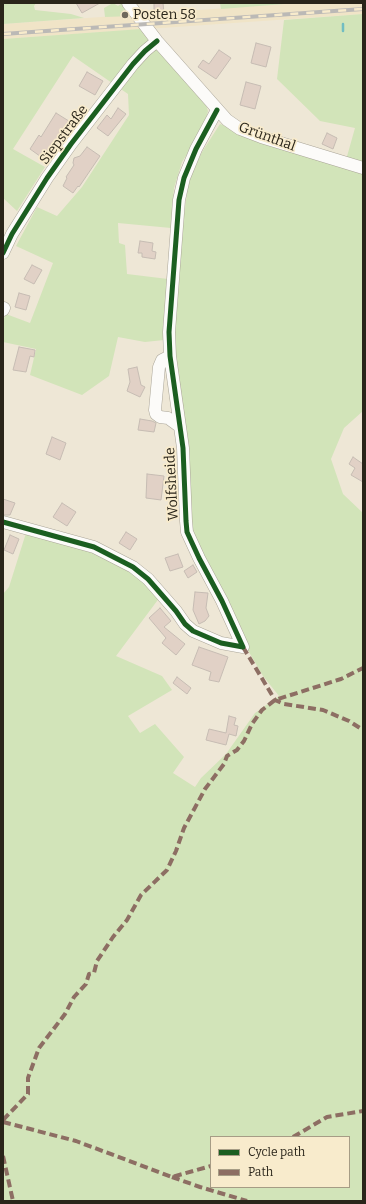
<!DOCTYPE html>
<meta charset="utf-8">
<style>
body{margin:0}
#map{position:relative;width:366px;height:1204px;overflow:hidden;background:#eee7d6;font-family:Bitter,serif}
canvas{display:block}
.frame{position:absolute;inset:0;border:4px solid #2a251a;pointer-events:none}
.legend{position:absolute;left:210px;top:1136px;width:140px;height:52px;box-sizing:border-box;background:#f8ebcc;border:1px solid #a69c85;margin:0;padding:5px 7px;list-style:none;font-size:12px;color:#2a251a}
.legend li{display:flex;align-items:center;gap:8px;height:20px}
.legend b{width:20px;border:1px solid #a69c85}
</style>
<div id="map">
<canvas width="366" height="1204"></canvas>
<div class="frame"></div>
<ul class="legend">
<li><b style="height:5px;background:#1b5e20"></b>Cycle path</li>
<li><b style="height:5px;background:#8d6e63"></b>Path</li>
</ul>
</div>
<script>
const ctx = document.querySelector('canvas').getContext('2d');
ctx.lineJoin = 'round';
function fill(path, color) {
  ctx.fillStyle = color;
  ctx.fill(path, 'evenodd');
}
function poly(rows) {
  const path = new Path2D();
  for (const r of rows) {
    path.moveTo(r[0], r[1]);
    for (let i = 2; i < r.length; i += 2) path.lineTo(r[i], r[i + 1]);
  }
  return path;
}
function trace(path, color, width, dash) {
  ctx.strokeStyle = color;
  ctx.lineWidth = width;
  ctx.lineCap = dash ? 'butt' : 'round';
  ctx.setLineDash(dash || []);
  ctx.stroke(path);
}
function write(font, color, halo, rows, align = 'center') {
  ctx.font = font + ' Bitter,serif';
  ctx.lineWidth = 3.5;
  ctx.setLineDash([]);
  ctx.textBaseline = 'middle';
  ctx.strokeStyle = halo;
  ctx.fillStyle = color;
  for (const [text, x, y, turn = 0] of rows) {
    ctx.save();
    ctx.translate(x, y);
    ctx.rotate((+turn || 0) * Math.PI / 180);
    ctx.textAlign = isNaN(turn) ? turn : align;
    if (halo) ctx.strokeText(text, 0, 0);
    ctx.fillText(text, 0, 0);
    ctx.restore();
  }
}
const built = poly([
 [297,3,363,3,363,14,3,39,3,24]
]);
const green = poly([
 [3,3,36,3,34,6,35,10,71,14,84,18,3,24],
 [113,3,118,6,122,3,132,16,105,17,104,8],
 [220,3,297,3,221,9],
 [363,14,363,411,344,428,331,459,343,494,363,513,363,1201,3,1201,3,594,9,587,26,533,93,553,132,572,160,597,116,656,162,676,172,690,128,716,140,733,155,724,184,757,173,773,195,787,201,778,226,754,255,713,279,696,263,676,246,647,191,533,175,357,174,333,184,214,189,180,202,152,220,124,344,167,355,128,320,121,277,79,284,20],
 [211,1137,349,1137,349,1187,211,1187],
 [141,29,204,99,208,111,205,123,195,142,182,162,174,188,171,228,118,223,119,243,125,245,127,274,168,279,164,340,145,342,118,337,109,376,82,395,30,375,36,349,3,342,3,321,6,314,30,323,53,263,16,246,37,207,57,216,82,187,129,115,128,94,73,56,13,149,45,167,17,211,3,198,3,39]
]);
const stream = poly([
 [343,31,343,24]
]);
const building = poly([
 [76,3,100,3,82,13,76,3],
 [154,3,163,3,164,13,154,13,154,3],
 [256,43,271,47,266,67,251,63,256,43],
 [219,50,231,58,216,79,198,67,203,60,209,64,219,50],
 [87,72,103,81,95,95,79,86,87,72],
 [246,82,261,86,255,109,240,105,246,82],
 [118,108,126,114,108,136,97,128,107,115,111,119,118,108],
 [56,113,72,123,62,139,61,138,55,146,53,145,44,159,30,149,39,135,41,137,56,113],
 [327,133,337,138,333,149,322,144,327,133],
 [87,147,100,156,79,187,78,186,73,193,63,186,67,178,66,177,74,165,73,163,74,158,80,156,87,147],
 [140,241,153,243,152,251,156,252,155,259,142,257,142,253,138,253,140,241],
 [32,265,42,270,34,284,24,279,32,265],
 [19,293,30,296,26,310,15,307,19,293],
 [19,347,35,350,34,357,30,356,26,372,13,370,19,347],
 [137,367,141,385,145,387,140,397,127,391,130,382,128,369,137,367],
 [140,419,152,421,156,423,154,432,138,430,140,419],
 [52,437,66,443,60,460,46,454,52,437],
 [353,457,363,464,363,482,351,475,355,468,349,464,353,457],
 [147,474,164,476,161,500,146,498,147,474],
 [3,499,15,503,10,515,3,515,3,499],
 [62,503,76,512,67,526,53,517,62,503],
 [126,532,137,539,130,550,119,543,126,532],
 [10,535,19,539,13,554,4,550,10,535],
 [178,554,183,567,170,571,165,558,178,554],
 [193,565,197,572,188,578,184,571,193,565],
 [195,592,208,593,206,608,209,616,205,621,199,624,193,610,195,592],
 [160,608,171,621,164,627,185,644,176,655,162,643,166,638,149,618,160,608],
 [199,647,228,657,219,682,209,680,211,672,192,665,199,647],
 [177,677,191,688,187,694,173,683,177,677],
 [229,716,236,718,234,725,238,726,236,736,229,734,226,745,206,740,209,729,226,733,229,716]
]);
const minor = poly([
 [128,3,157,41,227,120,240,129,261,137,363,168],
 [3,253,12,234,47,178,71,144,133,64,145,51,157,41],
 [3,310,4,308],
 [170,356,162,360,159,367,155,410,156,414,160,417,168,418,179,426],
 [3,522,94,547,133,567,148,579,176,611,185,624,193,631,221,643,243,647,222,601,199,558,187,532,186,521,183,448,170,356,169,332,179,200,184,178,196,149,217,110]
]);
const rail = poly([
 [3,34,363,9]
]);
const quiet = poly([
 [243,647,275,700,284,704,323,710,349,721,363,730],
 [3,1120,28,1094,28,1078,39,1048,65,1014,74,997,86,984,89,974,94,973,97,961,113,937,127,920,141,895,167,870,176,851,184,828,205,789,224,764,227,756,237,750,244,741,252,724,262,710,275,700,341,679,363,668],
 [3,1122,76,1141,172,1177,211,1166],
 [293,1137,327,1117,363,1111],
 [3,1156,13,1201],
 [172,1177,200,1187,247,1201]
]);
const cycleway = poly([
 [3,253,12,234,47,178,71,144,133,64,145,51,157,41],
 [3,522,94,547,133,567,148,579,176,611,185,624,193,631,221,643,243,647,222,601,199,558,187,532,186,521,183,448,170,356,169,332,179,200,184,178,196,149,217,110]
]);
const markers = [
 [125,15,4,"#6f695c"]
];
const poiNames = [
 ["Posten 58",133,15]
];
const streetNames = [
 ["Siepstraße",64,135,-53],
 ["Grünthal",267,137,20],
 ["Wolfsheide",172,484,-93]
];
fill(built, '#f0e4c7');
fill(green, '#d2e4b9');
trace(stream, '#71bdc2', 2.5);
fill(building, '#e1d1c6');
trace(building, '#c6bcb3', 1);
trace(minor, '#aaa598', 13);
trace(minor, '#fcfbf9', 12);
trace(rail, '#bbb9b6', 4);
trace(rail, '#f8ebcc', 2.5, [8]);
trace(quiet, '#8d6e63', 4, [8, 4]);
trace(cycleway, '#1b5e20', 5);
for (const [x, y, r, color] of markers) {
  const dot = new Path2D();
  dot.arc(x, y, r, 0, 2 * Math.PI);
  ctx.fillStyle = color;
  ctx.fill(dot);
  trace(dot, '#f8ebcc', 1.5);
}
write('14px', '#2a251a', '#f8ebcc', poiNames, 'left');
write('14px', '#2a251a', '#f8ebcc', streetNames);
</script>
